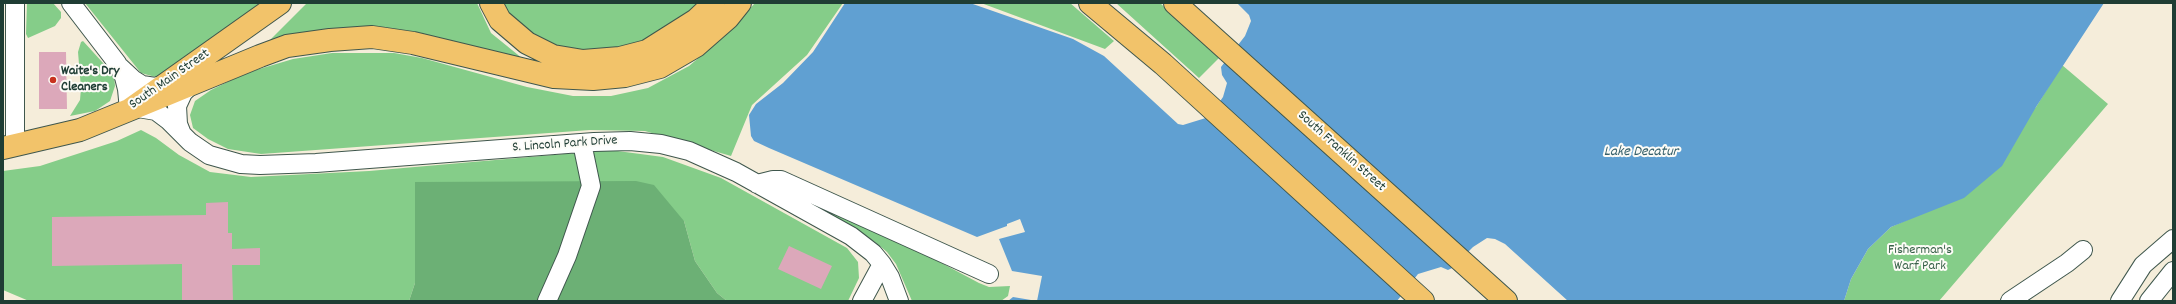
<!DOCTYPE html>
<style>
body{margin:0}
#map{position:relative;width:2176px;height:304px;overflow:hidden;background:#f5edda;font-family:Dekko,sans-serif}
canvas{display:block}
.frame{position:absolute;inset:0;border:4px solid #1f3d34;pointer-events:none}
</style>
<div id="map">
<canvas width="2176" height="304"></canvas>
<div class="frame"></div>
</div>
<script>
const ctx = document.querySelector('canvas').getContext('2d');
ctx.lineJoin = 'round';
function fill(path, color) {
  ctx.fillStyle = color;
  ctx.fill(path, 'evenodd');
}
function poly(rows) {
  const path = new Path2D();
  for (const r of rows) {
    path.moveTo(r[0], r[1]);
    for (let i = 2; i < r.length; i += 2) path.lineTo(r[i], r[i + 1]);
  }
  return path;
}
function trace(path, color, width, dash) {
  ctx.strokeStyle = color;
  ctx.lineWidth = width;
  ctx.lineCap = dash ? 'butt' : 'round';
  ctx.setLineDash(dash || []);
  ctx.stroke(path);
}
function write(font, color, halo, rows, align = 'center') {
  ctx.font = font + ' Dekko,sans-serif';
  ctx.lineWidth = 4;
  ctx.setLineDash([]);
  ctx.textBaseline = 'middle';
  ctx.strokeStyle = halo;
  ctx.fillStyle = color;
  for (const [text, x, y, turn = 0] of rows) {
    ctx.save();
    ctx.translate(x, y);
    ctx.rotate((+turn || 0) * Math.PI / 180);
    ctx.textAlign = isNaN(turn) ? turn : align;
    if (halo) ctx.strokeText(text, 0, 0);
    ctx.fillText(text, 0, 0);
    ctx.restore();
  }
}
const green = poly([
 [27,3,53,3,61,12,61,18,55,26,28,38,26,34],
 [85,3,270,3,159,78,141,73],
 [307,3,477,3,491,33,528,63,474,49,265,45],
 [502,3,702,3,632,51,581,56,539,42,505,13],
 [755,3,843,3,807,55,752,105,731,156,645,131,590,130,261,154,228,149,208,139,193,128,190,115,195,101,211,90,246,73,293,59,332,53,394,53,422,58,527,87,573,96,611,96,648,88,689,66,726,35],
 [981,3,1070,3,1114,41,1105,49],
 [1116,3,1160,3,1219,58,1199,78],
 [83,41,114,75,115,86,110,101,95,111,70,116,80,100,81,88,78,52,81,42],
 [2062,65,2108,104,1939,301,1844,301,1851,279,1868,249,1891,227,1925,212,2036,107],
 [141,130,156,138,179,155,210,172,251,177,369,171,610,150,663,157,721,178,847,248,858,262,859,278,848,301,727,301,717,293,695,261,684,221,415,182,415,283,409,301,29,301,3,290,3,171,40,166,117,141],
 [783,188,857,218,979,283,989,287,1010,286,1008,296,1001,301,912,301,896,264,887,252,875,242]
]);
const forest = poly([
 [636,181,654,185,684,221,695,261,717,293,727,301,409,301,415,283,415,182]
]);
const water = poly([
 [845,3,970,3,1073,39,1104,56,1178,124,1183,125,1209,117,1223,97,1227,83,1222,75,1221,67,1245,36,1251,21,1249,15,1237,3,2104,3,2036,107,2002,166,1964,198,1891,227,1868,249,1851,279,1844,301,1568,301,1505,244,1495,239,1487,238,1473,247,1452,268,1448,270,1441,267,1418,274,1397,301,1008,301,1013,297,1037,301,1042,276,1012,271,999,239,1025,232,1020,219,1007,224,1007,226,977,237,769,148,754,141,751,136,749,115,756,104,783,83,813,52]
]);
const building = poly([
 [39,52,66,52,67,109,39,109],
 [228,202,228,233,232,233,232,249,260,248,260,265,232,265,233,301,182,301,182,264,52,266,52,217,206,215,206,203],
 [789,246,832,266,821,289,778,269]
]);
const minor = poly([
 [15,3,15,146],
 [71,3,117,63,124,77,127,89,129,110,138,108,156,111,168,120,190,142,209,155,241,164,260,165,316,163,594,142,630,141,661,144,689,151,736,172,851,236,873,253,882,264,890,277,899,301],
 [120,67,134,80,142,85,155,87,165,84],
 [182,134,178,124,177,106,183,93,192,84],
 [757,184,773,180,781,180,989,274],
 [547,301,567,256,591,186,582,143],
 [862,301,882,264],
 [2010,301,2067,263,2083,250],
 [2120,301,2143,265,2173,239],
 [2149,301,2173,271]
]);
const major = poly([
 [491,3,500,20,527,43,553,56,583,61,620,58,647,51,696,20,714,3],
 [1090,3,1163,64,1423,301],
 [1175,3,1506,301],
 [129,110,260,56,287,46,330,40,372,37,413,43,554,77,593,79,625,76,660,67,696,46,728,18,740,3],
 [3,148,80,130,129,110,280,3]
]);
const markers = [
 [53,80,4,"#c8321e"]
];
const poiNames = [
 ["Waite's Dry",61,72],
 ["Cleaners",61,88]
];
const streetNames = [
 ["South Main Street",170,80,-35],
 ["S. Lincoln Park Drive",565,145,-4],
 ["South Franklin Street",1341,152,42]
];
const parkNames = [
 ["Fisherman's",1920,251],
 ["Warf Park",1920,267]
];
const waterNames = [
 ["Lake Decatur",1641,153]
];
fill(green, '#85cd89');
fill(forest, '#6cb075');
fill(water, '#60a0d2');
fill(building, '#dca8ba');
trace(minor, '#3f574d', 20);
trace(major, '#3f574d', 24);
trace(minor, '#fff', 18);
trace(major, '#f2c36a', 22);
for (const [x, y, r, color] of markers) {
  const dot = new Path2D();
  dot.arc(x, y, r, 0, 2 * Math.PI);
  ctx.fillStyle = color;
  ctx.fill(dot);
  trace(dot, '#fdfcf7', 1.5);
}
write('bold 14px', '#1f3d34', '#fdfcf7', poiNames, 'left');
write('14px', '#1f3d34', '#fdfcf7', streetNames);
write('14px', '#386149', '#fdfcf7', parkNames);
write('italic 15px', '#36606b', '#fdfcf7', waterNames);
</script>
